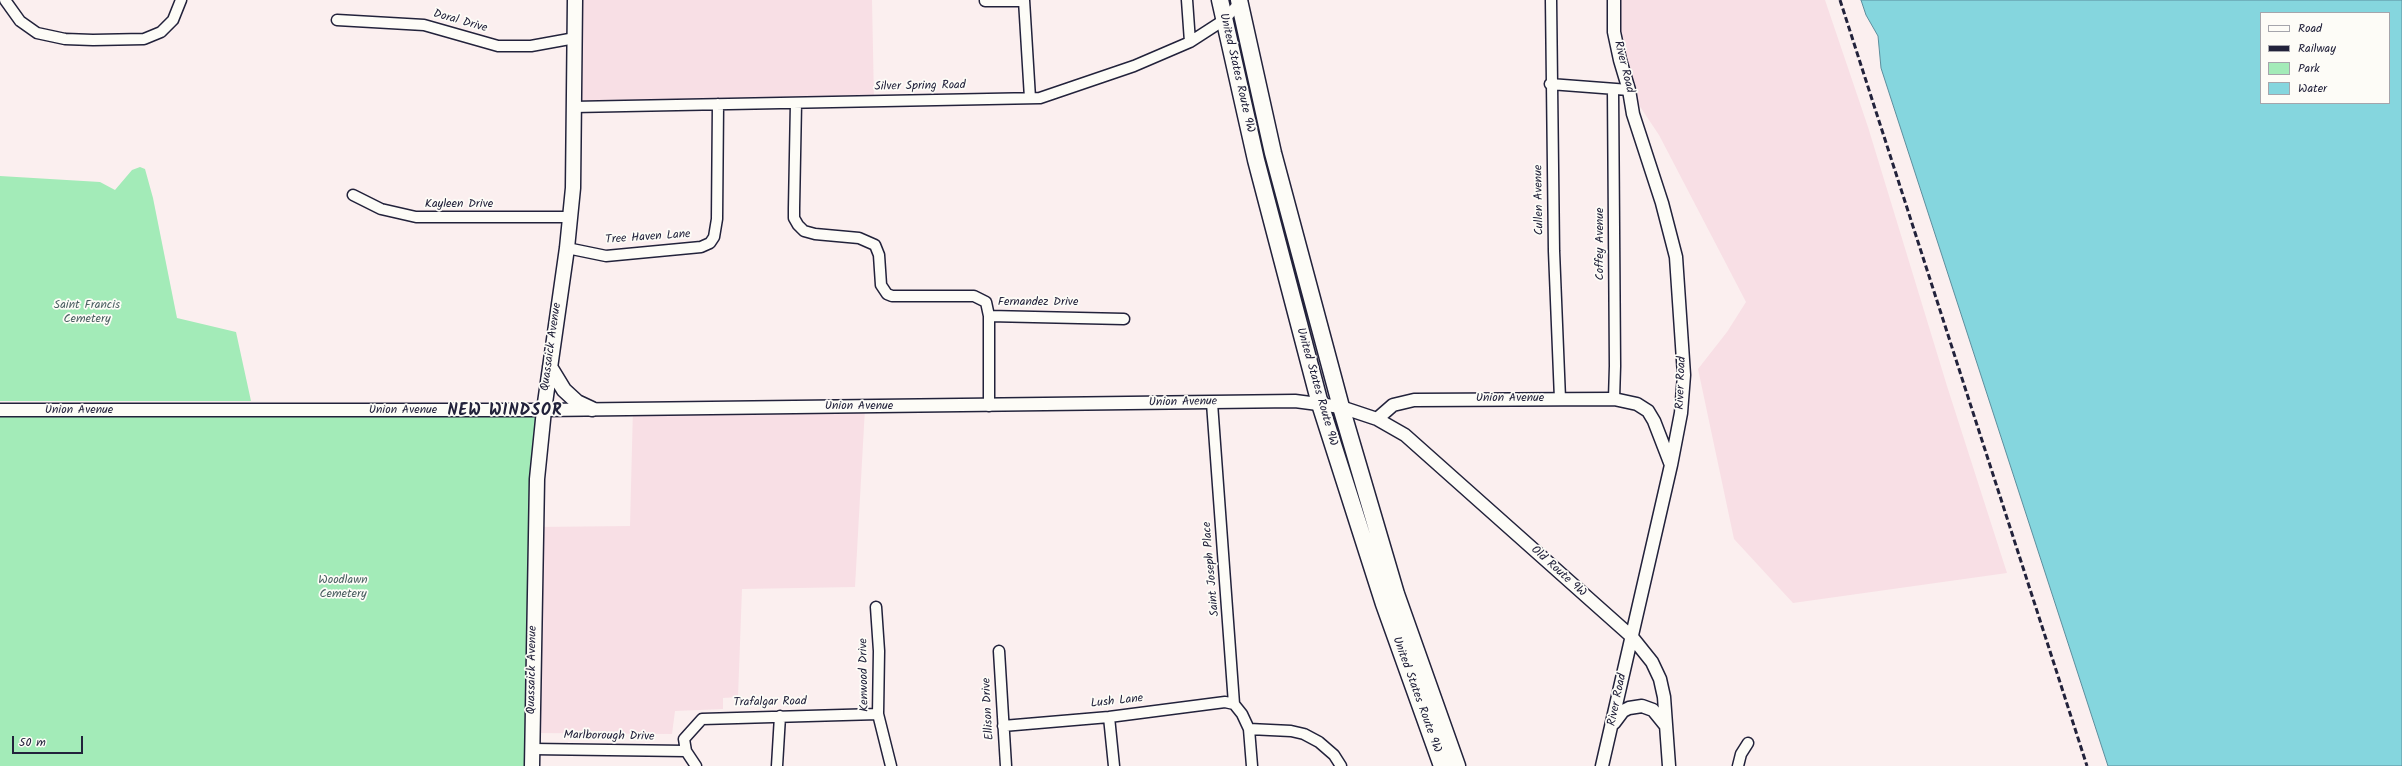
<!DOCTYPE html>
<style>
body{margin:0}
#map{position:relative;width:2402px;height:766px;overflow:hidden;background:#fbefef;font-family:Kalam,sans-serif}
canvas{display:block}
.legend{position:absolute;left:2260px;top:12px;width:130px;height:92px;box-sizing:border-box;background:#fdfcf7;border:1px solid #a5a5ac;margin:0;padding:5px 7px;list-style:none;font-size:12px;color:#22223b}
.legend li{display:flex;align-items:center;gap:8px;height:20px}
.legend b{width:20px;border:1px solid #a5a5ac}
.scale{position:absolute;left:12px;top:736px;width:71px;height:18px;box-sizing:border-box;border:2px solid #22223b;border-top:0;padding-left:5px;font-size:12px;line-height:14px;white-space:nowrap;color:#22223b;-webkit-text-stroke:3px #fdfcf7;paint-order:stroke}
</style>
<div id="map">
<canvas width="2402" height="766"></canvas>
<ul class="legend">
<li><b style="height:5px;background:#fdfcf7"></b>Road</li>
<li><b style="height:5px;background:#22223b"></b>Railway</li>
<li><b style="height:11px;background:#a3ebb8"></b>Park</li>
<li><b style="height:11px;background:#85d6de"></b>Water</li>
</ul>
<div class="scale">50 m</div>
</div>
<script>
const ctx = document.querySelector('canvas').getContext('2d');
ctx.lineJoin = 'round';
function fill(path, color) {
  ctx.fillStyle = color;
  ctx.fill(path, 'evenodd');
}
function poly(rows) {
  const path = new Path2D();
  for (const r of rows) {
    path.moveTo(r[0], r[1]);
    for (let i = 2; i < r.length; i += 2) path.lineTo(r[i], r[i + 1]);
  }
  return path;
}
function trace(path, color, width, dash) {
  ctx.strokeStyle = color;
  ctx.lineWidth = width;
  ctx.lineCap = dash ? 'butt' : 'round';
  ctx.setLineDash(dash || []);
  ctx.stroke(path);
}
function write(font, color, halo, rows, align = 'center') {
  ctx.font = font + ' Kalam,sans-serif';
  ctx.lineWidth = 3.5;
  ctx.setLineDash([]);
  ctx.textBaseline = 'middle';
  ctx.strokeStyle = halo;
  ctx.fillStyle = color;
  for (const [text, x, y, turn = 0] of rows) {
    ctx.save();
    ctx.translate(x, y);
    ctx.rotate((+turn || 0) * Math.PI / 180);
    ctx.textAlign = isNaN(turn) ? turn : align;
    if (halo) ctx.strokeText(text, 0, 0);
    ctx.fillText(text, 0, 0);
    ctx.restore();
  }
}
const built = poly([
 [574,0,872,0,874,101,573,107],
 [1614,0,1825,0,1868,127,1947,386,2007,573,1793,603,1734,539,1698,369,1727,332,1746,302,1659,135,1629,90],
 [633,408,865,408,855,587,742,589,738,697,723,698,723,709,675,711,672,734,532,733,536,527,630,526]
]);
const green = poly([
 [140,167,145,169,153,198,177,318,236,332,251,401,0,401,0,176,100,182,115,190,132,170],
 [0,408,544,410,532,766,0,766]
]);
const water = poly([
 [1861,0,2402,0,2402,766,2108,766,1881,68,1878,36,1866,15,1861,0],
 [2261,13,2389,13,2389,103,2261,103,2261,13]
]);
const minor = poly([
 [5,0,20,21,37,33,65,39,93,40,144,39,161,32,173,20,181,0],
 [1024,0,1030,98],
 [1187,0,1190,42],
 [1551,0,1554,251,1560,399],
 [985,1,1024,1],
 [337,20,424,25,498,46,531,46,575,38],
 [1550,84,1629,90],
 [1613,90,1615,366,1614,399],
 [796,103,794,208,794,218,798,225,804,231,815,234,859,238,875,245,879,255,881,285,887,294,892,296,974,296,986,302,989,316,989,406],
 [573,107,1040,98,1134,66,1190,42,1224,20,1242,0],
 [353,195,381,209,416,217,570,217],
 [567,248,606,256,701,247,710,243,714,237,717,219,718,104],
 [989,316,1124,319],
 [1212,403,1234,704,1242,714,1249,729,1252,766],
 [876,607,879,651,878,714,891,766],
 [999,651,1006,766],
 [1109,717,1114,766],
 [1003,726,1109,717,1225,702,1234,704],
 [1249,729,1291,731,1304,734,1319,742,1334,755,1341,766],
 [532,749,686,751],
 [696,766,686,751,684,739,702,719,878,714],
 [777,766,780,716],
 [1738,766,1741,754,1748,743]
]);
const tertiary = poly([
 [0,410,544,410,1295,401,1341,407,1377,419,1405,435,1632,637,1652,662,1660,679,1664,697,1669,766],
 [1377,419,1393,405,1414,400,1614,399,1637,404,1648,411,1654,421,1671,465],
 [1614,723,1623,711,1629,708,1642,706,1653,710,1666,726],
 [1602,766,1671,465,1681,413,1684,375,1676,257,1662,203,1633,114,1629,90,1620,60,1614,32,1614,0]
]);
const secondary = poly([
 [550,367,564,390,577,402,592,409],
 [532,766,537,479,544,410,567,248,573,188,575,0]
]);
const trunk = poly([
 [1220,0,1256,160,1320,404,1384,604,1442,766],
 [1239,0,1273,153,1341,407,1396,594,1457,766]
]);
const rail = poly([
 [1840,0,2087,766]
]);
const streetNames = [
 ["Doral Drive",460,22,16],
 ["River Road",1623,67,76],
 ["United States Route 9W",1236,73,77],
 ["Silver Spring Road",920,87,-1],
 ["Cullen Avenue",1540,200,-91],
 ["Kayleen Drive",459,205],
 ["Tree Haven Lane",648,238,-4],
 ["Coffey Avenue",1601,244,-90],
 ["Fernandez Drive",1038,303],
 ["Quassaick Avenue",552,347,-82],
 ["River Road",1682,383,-88],
 ["United States Route 9W",1316,387,74],
 ["Union Avenue",1510,399],
 ["Union Avenue",1183,403,-1],
 ["Union Avenue",859,407],
 ["Union Avenue",79,411],
 ["Union Avenue",403,411],
 ["Saint Joseph Place",1212,569,-95],
 ["Old Route 9W",1558,572,42],
 ["Quassaick Avenue",533,670,-89],
 ["Kenwood Drive",865,675,-91],
 ["United States Route 9W",1416,695,70],
 ["River Road",1618,700,-78],
 ["Lush Lane",1117,702,-6],
 ["Trafalgar Road",770,703,-1],
 ["Ellison Drive",989,709,-93],
 ["Marlborough Drive",609,737,1]
];
const parkNames = [
 ["Saint Francis",87,306],
 ["Cemetery",87,320],
 ["Woodlawn",343,581],
 ["Cemetery",343,595]
];
const districtNames = [
 ["NEW WINDSOR",505,412]
];
fill(built, '#f8dfe5');
fill(green, '#a3ebb8');
fill(water, '#85d6de');
trace(water, '#5d8e9d', 1);
trace(minor, '#22223b', 13);
trace(tertiary, '#22223b', 15);
trace(secondary, '#22223b', 17);
trace(trunk, '#22223b', 19);
trace(minor, '#fdfcf7', 10);
trace(tertiary, '#fdfcf7', 12);
trace(secondary, '#fdfcf7', 14);
trace(trunk, '#fdfcf7', 16);
trace(rail, '#22223b', 3, [6, 3]);
write('12px', '#22223b', '#fdfcf7', streetNames);
write('12px', '#495e60', '#fdfcf7', parkNames);
ctx.letterSpacing = '1px';
write('bold 16px', '#22223b', '#fdfcf7', districtNames);
ctx.letterSpacing = '0px';
</script>
